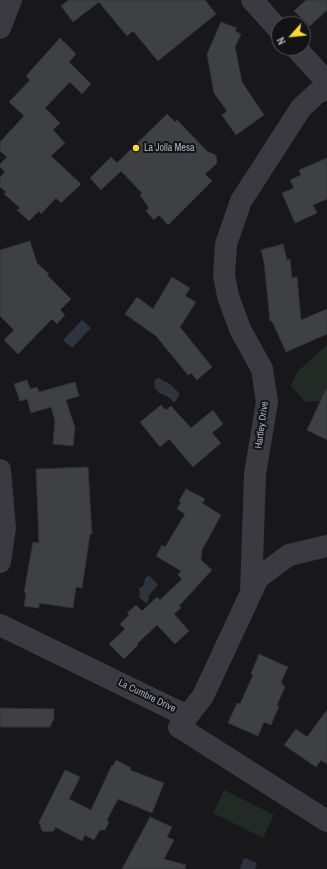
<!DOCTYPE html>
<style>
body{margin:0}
#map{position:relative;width:327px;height:869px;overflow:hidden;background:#18181a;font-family:"Archivo Narrow",sans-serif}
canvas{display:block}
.north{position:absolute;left:271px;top:16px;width:40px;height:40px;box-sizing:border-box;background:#131315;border:1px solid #4f5057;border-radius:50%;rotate:243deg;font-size:11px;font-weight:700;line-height:16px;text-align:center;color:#a9acba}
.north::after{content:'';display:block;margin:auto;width:14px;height:18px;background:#f8d831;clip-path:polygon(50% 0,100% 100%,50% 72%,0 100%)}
</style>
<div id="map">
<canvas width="327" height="869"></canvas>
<div class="north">N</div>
</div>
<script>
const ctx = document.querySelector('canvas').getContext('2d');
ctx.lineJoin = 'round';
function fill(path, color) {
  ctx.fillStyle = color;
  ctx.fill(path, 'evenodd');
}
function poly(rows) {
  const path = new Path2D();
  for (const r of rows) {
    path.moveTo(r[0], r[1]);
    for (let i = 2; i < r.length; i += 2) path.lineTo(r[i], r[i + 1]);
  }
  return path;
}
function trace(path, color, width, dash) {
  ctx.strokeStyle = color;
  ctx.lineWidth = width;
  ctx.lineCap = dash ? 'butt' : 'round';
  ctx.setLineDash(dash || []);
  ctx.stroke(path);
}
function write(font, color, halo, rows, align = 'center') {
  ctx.font = font + ' "Archivo Narrow",sans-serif';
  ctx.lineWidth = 4;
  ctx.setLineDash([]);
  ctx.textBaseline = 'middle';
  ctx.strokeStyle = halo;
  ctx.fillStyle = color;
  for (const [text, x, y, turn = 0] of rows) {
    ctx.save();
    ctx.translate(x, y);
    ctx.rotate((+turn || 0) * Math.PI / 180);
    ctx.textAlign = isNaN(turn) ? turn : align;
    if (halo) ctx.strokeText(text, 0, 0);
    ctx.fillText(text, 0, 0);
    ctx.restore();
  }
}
const green = poly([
 [327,345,327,397,323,401,306,402,291,386,297,372],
 [224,790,274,815,263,838,213,813]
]);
const water = poly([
 [82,320,91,328,72,348,63,340],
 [159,378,170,384,180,394,174,403,170,398,159,393,155,388,154,383,156,379],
 [149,575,158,585,149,595,148,602,146,603,139,597,140,594,139,589,144,585,145,578],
 [244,858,257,863,255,869,240,869]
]);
const building = poly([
 [69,0,205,0,216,14,158,61,133,31,127,36,99,2,73,22,61,6,69,0],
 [306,0,327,0,327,10,310,26,294,11,306,0],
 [221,22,237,28,235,31,241,34,235,47,242,82,264,115,236,135,222,115,227,111,214,93,207,54,221,22],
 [60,38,76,54,69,62,91,84,82,94,70,82,45,108,60,123,53,130,65,143,51,156,81,184,61,203,56,198,41,214,39,211,29,221,17,210,20,208,4,194,6,192,0,187,0,177,5,172,0,167,0,164,7,157,0,151,0,142,24,116,9,102,30,80,26,76,60,38],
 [167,114,175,122,177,120,208,152,214,154,216,156,217,161,216,164,205,174,212,181,168,225,159,215,154,220,146,211,149,208,140,195,142,193,121,171,101,190,90,178,111,157,117,163,167,114],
 [327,158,327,199,313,205,317,213,295,223,282,193,294,188,290,180,301,175,299,170,327,158],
 [30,241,37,263,49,274,47,275,71,299,60,310,65,315,57,324,52,319,18,354,4,340,14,330,0,316,0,250,30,241],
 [283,244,287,260,290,259,292,278,297,277,301,320,327,309,327,334,286,352,272,321,270,321,264,262,261,250,283,244],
 [172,277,190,288,185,296,196,302,180,327,212,367,197,380,191,373,188,375,156,336,125,314,137,297,153,309,172,277],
 [27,380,30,389,37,387,39,392,75,382,79,396,66,400,75,428,73,446,53,444,55,421,51,407,31,413,27,399,20,401,14,384,27,380],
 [327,387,327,440,307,430,327,387],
 [161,405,166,410,171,406,191,428,213,410,223,424,212,433,221,443,193,467,169,439,160,447,140,422,161,405],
 [88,467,92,534,90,534,82,588,76,587,73,608,39,603,39,608,24,606,26,593,24,592,33,542,39,543,36,469,88,467],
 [186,489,205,499,202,503,221,515,202,550,201,560,212,570,179,606,181,608,174,614,189,631,175,644,157,625,137,644,138,645,124,659,109,644,125,629,120,624,129,615,127,613,136,605,142,611,157,597,160,600,182,579,178,575,181,571,156,556,162,545,165,547,185,514,177,509,181,502,179,501,186,489],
 [259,654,288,667,281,682,285,687,277,705,279,706,271,725,264,722,258,736,228,723,237,703,240,704,253,675,251,674,259,654],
 [0,708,54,709,54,718,50,727,0,727,0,708],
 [327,710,327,764,321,760,316,767,284,745,296,729,307,737,327,710],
 [116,760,131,768,130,770,164,783,152,813,118,799,107,820,109,822,105,830,100,830,94,840,85,835,82,841,55,827,54,831,48,832,42,831,39,822,65,770,80,777,69,799,91,810,112,765,113,766,116,760],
 [150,817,172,827,167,837,174,840,164,859,186,865,185,869,122,869,150,817]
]);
const minor = poly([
 [252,0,279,30],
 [0,28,11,0],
 [296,48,327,82],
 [327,89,317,93,301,108,241,201,226,244,224,275,228,296,240,329,262,369,267,402,255,474,251,593,203,696,179,727,327,821],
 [0,470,5,528,0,562],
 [251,593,258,578,289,555,327,546],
 [0,625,187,716]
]);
const markers = [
 [136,148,4,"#f8d831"]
];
const poiNames = [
 ["La Jolla Mesa",144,148]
];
const streetNames = [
 ["Hartley Drive",262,425,-82],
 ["La Cumbre Drive",147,696,26]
];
fill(green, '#212a24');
fill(water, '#2d343e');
fill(building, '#3f4044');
trace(building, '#323236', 1);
trace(minor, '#3b3a41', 22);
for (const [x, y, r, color] of markers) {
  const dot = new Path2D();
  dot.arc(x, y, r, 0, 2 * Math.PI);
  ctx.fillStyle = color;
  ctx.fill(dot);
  trace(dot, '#131315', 1.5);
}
write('10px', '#a9acba', '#131315', poiNames, 'left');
write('10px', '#a9acba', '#131315', streetNames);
</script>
